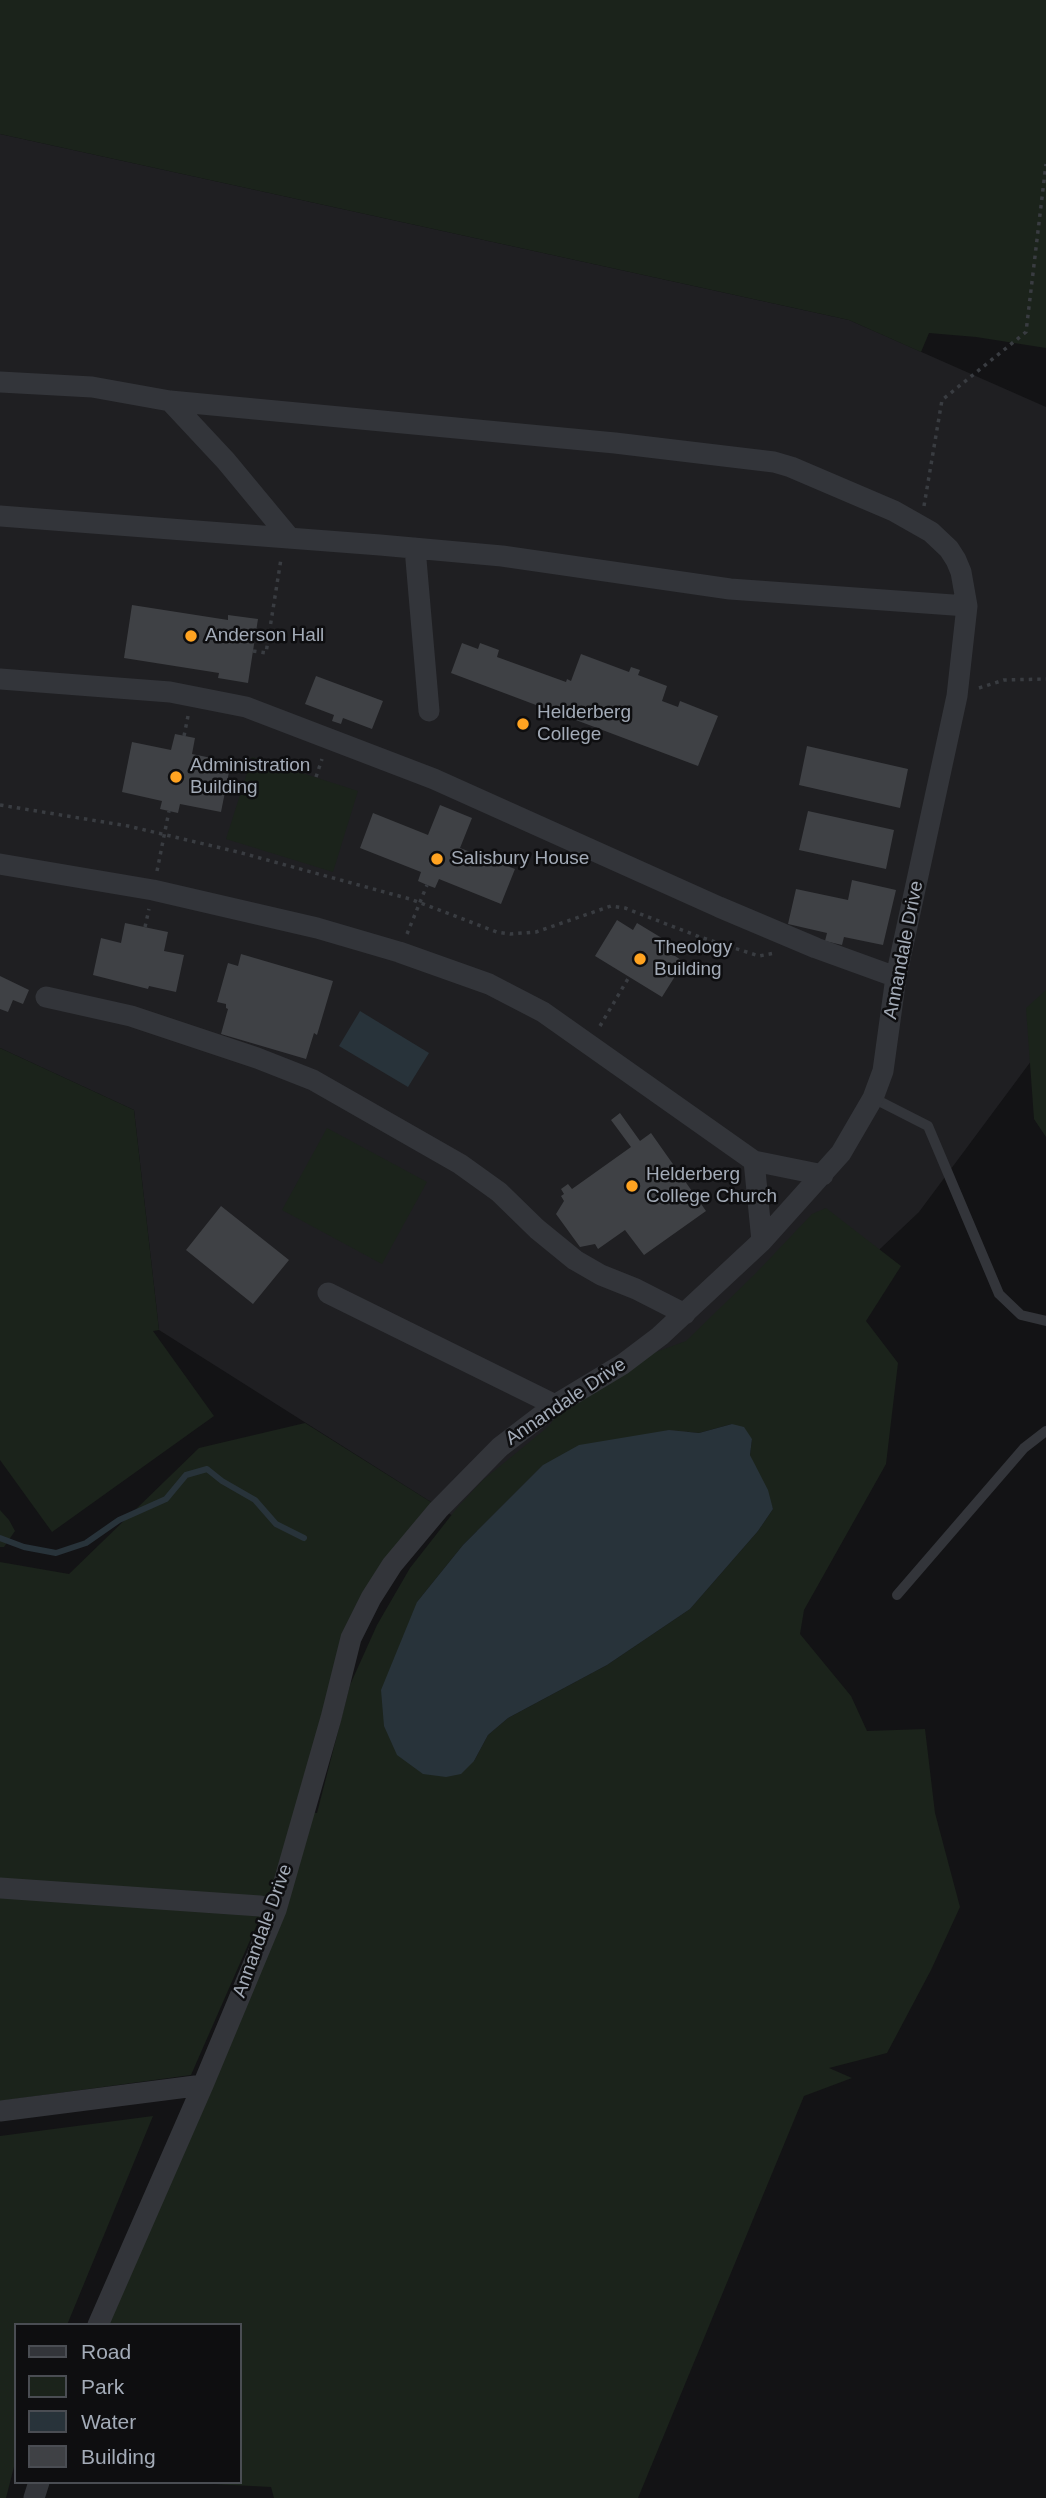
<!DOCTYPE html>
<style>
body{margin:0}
#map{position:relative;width:1046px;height:2498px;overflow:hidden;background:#131315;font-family:Helvetica,sans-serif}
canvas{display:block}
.legend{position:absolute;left:14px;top:2323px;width:228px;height:161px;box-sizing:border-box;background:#0e0e10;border:2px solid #4a4d53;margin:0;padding:9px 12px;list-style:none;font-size:21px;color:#a3abb7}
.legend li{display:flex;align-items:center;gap:14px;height:35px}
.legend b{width:35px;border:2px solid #4a4d53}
</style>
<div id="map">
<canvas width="1046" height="2498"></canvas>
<ul class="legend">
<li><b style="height:9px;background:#33353a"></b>Road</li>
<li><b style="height:19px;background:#1b231b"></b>Park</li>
<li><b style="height:19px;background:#28333a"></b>Water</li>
<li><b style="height:19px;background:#3f4145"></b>Building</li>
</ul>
</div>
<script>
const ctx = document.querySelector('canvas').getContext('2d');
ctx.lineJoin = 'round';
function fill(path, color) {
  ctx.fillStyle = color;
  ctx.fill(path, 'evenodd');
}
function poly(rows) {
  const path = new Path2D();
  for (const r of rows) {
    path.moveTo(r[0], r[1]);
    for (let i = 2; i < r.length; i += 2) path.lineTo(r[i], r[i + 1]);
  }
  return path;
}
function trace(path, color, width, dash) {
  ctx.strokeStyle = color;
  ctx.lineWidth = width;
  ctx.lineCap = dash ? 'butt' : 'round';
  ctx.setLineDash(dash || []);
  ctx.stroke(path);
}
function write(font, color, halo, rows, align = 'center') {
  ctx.font = font + ' Helvetica,sans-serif';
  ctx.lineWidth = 5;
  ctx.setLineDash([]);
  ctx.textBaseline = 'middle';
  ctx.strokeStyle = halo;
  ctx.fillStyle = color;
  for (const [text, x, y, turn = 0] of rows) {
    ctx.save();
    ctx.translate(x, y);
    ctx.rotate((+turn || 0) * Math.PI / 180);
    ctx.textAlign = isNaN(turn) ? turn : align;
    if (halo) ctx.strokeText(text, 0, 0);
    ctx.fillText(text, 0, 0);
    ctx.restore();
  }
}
const built = poly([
 [0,134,849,320,1046,407,1046,1041,919,1212,540,1571,159,1330,134,1110,0,1048]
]);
const green = poly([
 [0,0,1046,0,1046,348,976,337,929,333,921,352,849,320,0,134],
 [252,757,358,791,333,872,226,839],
 [1046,990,1046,1137,1034,1119,1026,1008],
 [0,1048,134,1110,159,1330,153,1331,214,1416,52,1532,0,1460],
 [327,1128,427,1182,382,1264,282,1210],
 [826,1208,901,1266,866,1321,898,1363,886,1464,804,1610,800,1634,851,1696,867,1731,925,1729,935,1813,960,1907,931,1970,887,2053,829,2068,852,2078,804,2096,638,2498,274,2498,271,2487,175,2482,240,2482,240,2325,103,2325,309,1812,317,1813,350,1685,377,1625,410,1568,457,1508,483,1480,549,1426,564,1405,623,1364,686,1341,756,1273,812,1214],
 [732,1424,752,1439,750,1455,773,1509,758,1531,690,1609,607,1665,508,1718,488,1735,474,1761,417,1602,463,1545,543,1465,669,1430,699,1433],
 [305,1423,434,1504,386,1559,269,1900,0,1883,0,1562,69,1574,199,1448],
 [0,1510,9,1520,15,1531,4,1547,0,1547],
 [0,1895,262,1913,191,2075,0,2101],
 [153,2116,67,2325,16,2325,16,2459,6,2498,0,2498,0,2136]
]);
const water = poly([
 [360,1011,429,1053,408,1087,339,1046],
 [732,1424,744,1427,752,1439,750,1455,768,1490,773,1509,758,1531,690,1609,607,1665,508,1718,488,1735,474,1761,461,1774,446,1777,423,1774,397,1755,384,1726,381,1690,417,1602,463,1545,543,1465,579,1445,669,1430,699,1433]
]);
const stream = poly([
 [0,1538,24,1547,56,1553,86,1543,119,1520,166,1499,186,1475,207,1469,222,1481,255,1500,276,1524,304,1538]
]);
const building = poly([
 [132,605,228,620,228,615,258,619,248,683,218,678,219,673,124,658],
 [462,643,478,649,480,643,499,650,497,657,566,682,567,679,571,681,581,654,629,672,631,667,640,670,638,675,667,686,662,701,678,707,680,701,718,716,698,766,451,673],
 [316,676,383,701,372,729,343,718,341,724,332,721,334,715,305,704],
 [175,734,195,738,192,754,231,762,221,812,180,804,178,813,160,809,162,801,122,792,132,742,171,750],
 [807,746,908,769,900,808,799,785],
 [440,805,472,818,460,848,515,869,501,904,439,879,435,888,427,885,418,881,421,872,360,848,373,813,428,835],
 [808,811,894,830,886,869,799,850],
 [852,880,896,890,883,945,844,937,842,945,825,941,827,933,788,924,796,889,848,900],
 [617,920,633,930,637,923,670,943,666,950,684,962,662,997,595,956],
 [125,923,168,932,164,951,184,955,176,992,149,986,148,989,93,975,101,938,121,943],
 [241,954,333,981,317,1035,314,1033,306,1059,221,1034,228,1009,226,1008,226,1004,217,1002,228,963,238,966],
 [0,976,29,990,23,1004,13,1000,8,1012,0,1009],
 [620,1113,640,1141,651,1133,706,1211,644,1255,625,1230,598,1249,595,1244,580,1247,556,1214,564,1201,561,1196,564,1194,561,1189,568,1184,572,1189,631,1147,611,1120],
 [221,1206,289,1260,253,1304,186,1250]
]);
const path = poly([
 [924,506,942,400,1026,332,1046,164],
 [253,651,266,653,281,559],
 [979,688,1004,680,1046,679],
 [184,736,188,716],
 [316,777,322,759],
 [0,805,128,826,238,852,410,899,497,932,510,934,536,932,611,906,625,908,700,937,759,956,775,953],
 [157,871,169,811],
 [145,927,149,909],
 [407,934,427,885],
 [600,1026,629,977]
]);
const lane = poly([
 [873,1098,928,1126,999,1294,1021,1315,1046,1321],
 [897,1595,1024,1448,1046,1431]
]);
const street = poly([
 [0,382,92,387,170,401,615,443,774,462,791,467,894,511,931,532,949,549,956,560,961,572,967,606,957,696,896,977,883,1071,873,1098,841,1153,762,1241,660,1336,623,1364,555,1405,500,1447,438,1510,392,1565,371,1598,351,1638,331,1718,276,1910,203,2085,98,2325],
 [170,401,226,461,289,537],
 [0,516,380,545,502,556,730,589,967,606],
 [415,548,429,711],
 [0,679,170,692,246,707,434,779,719,907,816,948,896,977],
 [0,864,153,890,317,928,399,952,489,984,543,1012,754,1161,823,1175],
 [46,997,131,1016,257,1058,313,1080,460,1164,499,1192,537,1229,575,1260,601,1275,636,1289,685,1314],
 [754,1161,762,1241],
 [328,1293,555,1405],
 [0,1888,260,1906,276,1910],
 [0,2111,203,2085],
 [34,2498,39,2482]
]);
const markers = [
 [191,636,7,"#ffa321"],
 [523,724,7,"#ffa321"],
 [176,777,7,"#ffa321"],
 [437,859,7,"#ffa321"],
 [640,959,7,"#ffa321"],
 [632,1186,7,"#ffa321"]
];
const poiNames = [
 ["Anderson Hall",205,636],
 ["Helderberg",537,713],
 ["College",537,735],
 ["Administration",190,766],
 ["Building",190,788],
 ["Salisbury House",451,859],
 ["Theology",654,948],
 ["Building",654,970],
 ["Helderberg",646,1175],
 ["College Church",646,1197]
];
const streetNames = [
 ["Annandale Drive",904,950,-79],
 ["Annandale Drive",566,1402,-34],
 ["Annandale Drive",263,1931,-70]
];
fill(built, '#1f1f22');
fill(green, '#1b231b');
fill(water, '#28333a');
trace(stream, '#28333a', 6);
fill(building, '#3f4145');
trace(path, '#393c41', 3.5, [3.5, 5]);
trace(lane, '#33353a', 10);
trace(street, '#33353a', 21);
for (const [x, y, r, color] of markers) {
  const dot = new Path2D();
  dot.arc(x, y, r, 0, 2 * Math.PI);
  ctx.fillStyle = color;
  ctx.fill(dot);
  trace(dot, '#0e0e10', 2.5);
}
write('19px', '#a3abb7', '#0e0e10', poiNames, 'left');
write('19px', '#a3abb7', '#0e0e10', streetNames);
</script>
